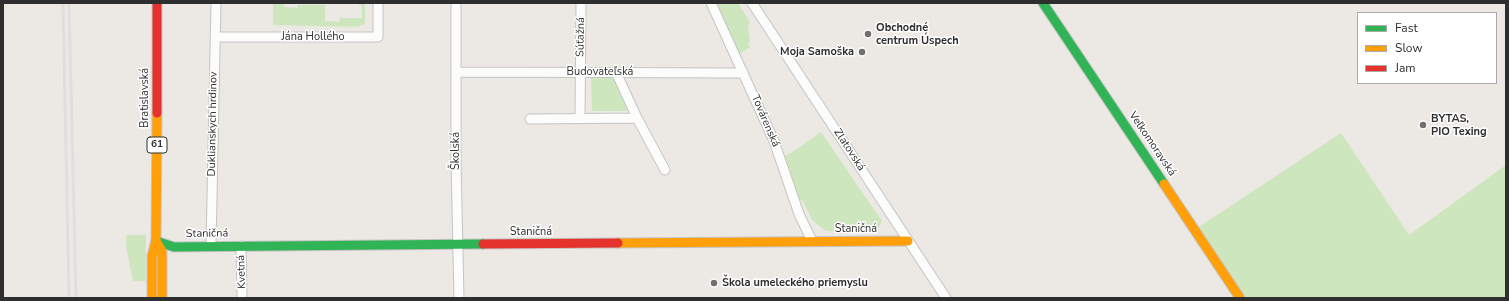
<!DOCTYPE html>
<meta charset="utf-8">
<style>
body{margin:0}
#map{position:relative;width:1509px;height:301px;overflow:hidden;background:#ece8e4;font-family:"Nunito Sans",sans-serif}
canvas{display:block}
.frame{position:absolute;inset:0;border:4px solid #2e2e2e;pointer-events:none}
.legend{position:absolute;left:1357px;top:12px;width:140px;height:72px;box-sizing:border-box;background:#fff;border:1px solid #ababab;margin:0;padding:5px 7px;list-style:none;font-size:12px;color:#2e2e2e}
.legend li{display:flex;align-items:center;gap:8px;height:20px}
.legend b{width:20px;border:1px solid #ababab}
</style>
<div id="map">
<canvas width="1509" height="301"></canvas>
<div class="frame"></div>
<ul class="legend">
<li><b style="height:5px;background:#30b455"></b>Fast</li>
<li><b style="height:5px;background:#ff9f0a"></b>Slow</li>
<li><b style="height:5px;background:#e5322d"></b>Jam</li>
</ul>
</div>
<script>
const ctx = document.querySelector('canvas').getContext('2d');
ctx.lineJoin = 'round';
function fill(path, color) {
  ctx.fillStyle = color;
  ctx.fill(path, 'evenodd');
}
function poly(rows) {
  const path = new Path2D();
  for (const r of rows) {
    path.moveTo(r[0], r[1]);
    for (let i = 2; i < r.length; i += 2) path.lineTo(r[i], r[i + 1]);
  }
  return path;
}
function trace(path, color, width, dash) {
  ctx.strokeStyle = color;
  ctx.lineWidth = width;
  ctx.lineCap = dash ? 'butt' : 'round';
  ctx.setLineDash(dash || []);
  ctx.stroke(path);
}
function write(font, color, halo, rows, align = 'center') {
  ctx.font = font + ' "Nunito Sans",sans-serif';
  ctx.lineWidth = 3;
  ctx.setLineDash([]);
  ctx.textBaseline = 'middle';
  ctx.strokeStyle = halo;
  ctx.fillStyle = color;
  for (const [text, x, y, turn = 0] of rows) {
    ctx.save();
    ctx.translate(x, y);
    ctx.rotate((+turn || 0) * Math.PI / 180);
    ctx.textAlign = isNaN(turn) ? turn : align;
    if (halo) ctx.strokeText(text, 0, 0);
    ctx.fillText(text, 0, 0);
    ctx.restore();
  }
}
const green = poly([
 [273,3,284,3,284,7,297,8,298,5,325,5,325,21,339,22,340,18,362,18,362,5,358,5,358,3,365,3,365,24,357,27,273,25],
 [715,3,738,3,750,22,748,27,750,41,748,43,750,47,739,54],
 [591,78,613,78,628,111,592,111],
 [821,132,882,221,880,226,876,230,864,232,826,231,812,220,803,201,799,199,784,156,791,153],
 [1341,133,1409,235,1506,165,1506,298,1247,298,1197,228],
 [126,235,146,235,146,281,133,281,126,247]
]);
const street = poly([
 [456,3,456,161,459,298],
 [711,3,774,141,799,214,812,241],
 [752,3,946,298],
 [215,37,378,37,378,3],
 [456,72,740,73,743,72],
 [616,72,637,118,665,170],
 [530,119,637,118],
 [580,119,581,3],
 [211,246,216,3],
 [241,246,242,298]
]);
const fast = poly([
 [1043,3,1164,184],
 [156,241,174,247,483,244]
]);
const slow = poly([
 [1164,184,1240,298],
 [156,241,162,251,162,298],
 [618,243,908,241],
 [152,298,152,256,156,241,157,113]
]);
const jam = poly([
 [157,113,157,3],
 [483,244,618,243]
]);
const rail = poly([
 [63,3,69,298],
 [69,3,76,298]
]);
const markers = [
 [868,34,4,"#706f6e"],
 [862,52,4,"#706f6e"],
 [1423,125,4,"#706f6e"],
 [714,283,4,"#706f6e"]
];
const shields = [
 [157,145,20]
];
const shieldNames = [
 ["61",157,145]
];
const poiNames = [
 ["Obchodné",876,28],
 ["centrum Úspech",876,41],
 ["Moja Samoška",854,52,"right"],
 ["BYTAS,",1431,119],
 ["PIO Texing",1431,132],
 ["Škola umeleckého priemyslu",722,283]
];
const streetNames = [
 ["Jána Hollého",313,37],
 ["Súťažná",581,37,-89],
 ["Budovateľská",600,72],
 ["Bratislavská",145,98,-90],
 ["Továrenská",765,121,67],
 ["Duklianskych hrdinov",213,124,-89],
 ["Veľkomoravská",1152,144,56],
 ["Zlatovská",849,150,57],
 ["Školská",456,151,-90],
 ["Staničná",856,229],
 ["Staničná",531,232],
 ["Staničná",207,234,-1],
 ["Kvetná",242,272,-92]
];
fill(green, '#cee6be');
trace(street, '#c5c4c5', 11);
trace(fast, '#c5c4c5', 11);
trace(slow, '#c5c4c5', 11);
trace(jam, '#c5c4c5', 11);
trace(street, '#fcfcfb', 9);
trace(fast, '#30b455', 9);
trace(slow, '#ff9f0a', 9);
trace(jam, '#e5322d', 9);
trace(rail, '#dfdfe1', 3);
for (const [x, y, r, color] of markers) {
  const dot = new Path2D();
  dot.arc(x, y, r, 0, 2 * Math.PI);
  ctx.fillStyle = color;
  ctx.fill(dot);
  trace(dot, '#fff', 1.5);
}
for (const [x, y, w] of shields) {
  const box = new Path2D();
  box.roundRect(x - w / 2, y - 8, w, 16, 3);
  ctx.fillStyle = '#fff';
  ctx.fill(box);
  trace(box, '#2e2e2e', 1);
}
write('bold 10px', '#2e2e2e', null, shieldNames);
write('bold 11px', '#2e2e2e', '#fff', poiNames, 'left');
write('11px', '#2e2e2e', '#fff', streetNames);
</script>
